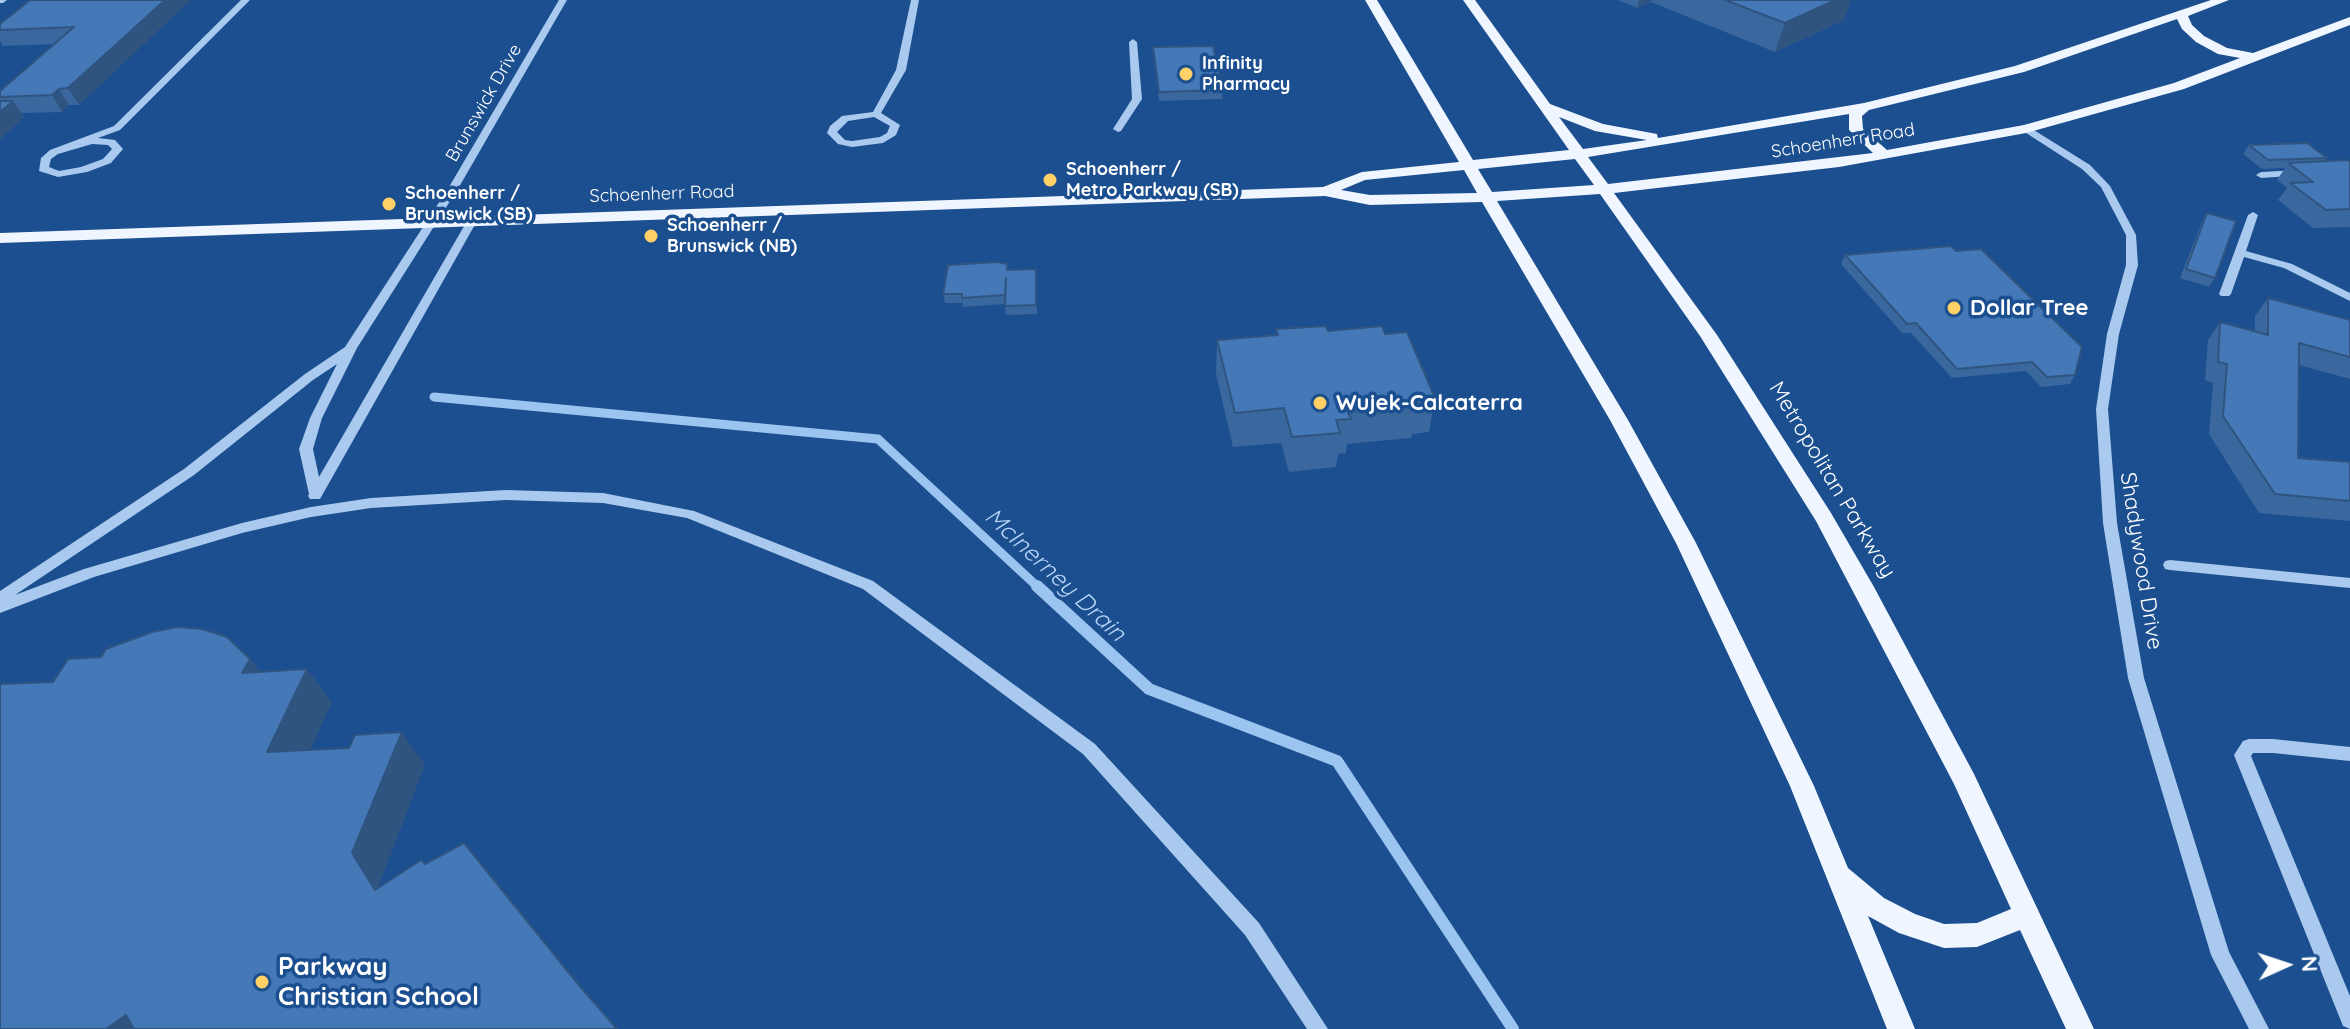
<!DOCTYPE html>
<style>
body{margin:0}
#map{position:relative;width:2350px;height:1029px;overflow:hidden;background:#1b4f8f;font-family:Quicksand,sans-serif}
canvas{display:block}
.north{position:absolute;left:2246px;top:925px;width:80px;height:80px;-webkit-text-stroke:6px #1b4f8f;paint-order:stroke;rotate:87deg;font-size:22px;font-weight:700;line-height:32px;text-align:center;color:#fff}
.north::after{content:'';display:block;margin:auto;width:28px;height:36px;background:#fff;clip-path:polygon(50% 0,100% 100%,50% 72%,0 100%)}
</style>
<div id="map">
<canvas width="2350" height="1029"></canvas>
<div class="north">N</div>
</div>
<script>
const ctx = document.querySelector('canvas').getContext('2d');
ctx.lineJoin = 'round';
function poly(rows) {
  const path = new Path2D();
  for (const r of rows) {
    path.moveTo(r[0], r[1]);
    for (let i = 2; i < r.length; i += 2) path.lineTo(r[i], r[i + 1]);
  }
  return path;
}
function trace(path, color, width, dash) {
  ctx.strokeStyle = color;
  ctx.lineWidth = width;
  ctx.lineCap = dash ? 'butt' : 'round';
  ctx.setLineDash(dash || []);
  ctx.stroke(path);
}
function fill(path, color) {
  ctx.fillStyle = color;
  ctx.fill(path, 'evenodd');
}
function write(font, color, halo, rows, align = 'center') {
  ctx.font = font + ' Quicksand,sans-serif';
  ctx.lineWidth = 7;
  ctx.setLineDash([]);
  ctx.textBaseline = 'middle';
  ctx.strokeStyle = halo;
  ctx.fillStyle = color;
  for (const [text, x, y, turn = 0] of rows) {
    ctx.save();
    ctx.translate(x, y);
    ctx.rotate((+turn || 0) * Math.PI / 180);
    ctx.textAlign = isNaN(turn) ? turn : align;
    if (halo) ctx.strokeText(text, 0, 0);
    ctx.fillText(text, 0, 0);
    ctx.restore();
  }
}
const streamFar1 = poly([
 [434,397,878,439,1039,588]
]);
const stream = poly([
 [1037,586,1149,689,1337,761,1513,1029]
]);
const minor = poly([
 [0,0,7,0,3,3,0,3,0,0],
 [241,0,250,0,120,130,98,138,115,140,123,149,111,163,87,172,58,177,39,171,41,158,50,150,114,126,241,0],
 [92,144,108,145,112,149,103,159,81,167,59,171,49,167,51,159,58,154,92,144],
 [559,0,567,0,459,187,357,348,322,418,313,449,319,477,467,221,472,218,476,219,477,221,320,499,310,499,308,496,309,494,299,449,310,418,337,364,313,380,194,475,15,595,84,569,242,523,311,507,371,498,506,490,603,493,694,511,873,581,1095,744,1259,923,1328,1029,1307,1029,1245,935,1083,754,863,589,687,518,603,503,506,500,371,508,311,517,242,533,94,577,0,613,0,591,184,469,305,374,345,347,449,187,559,0],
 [911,0,919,0,906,70,881,113,900,125,896,135,883,143,852,147,838,144,827,133,830,126,842,116,873,112,896,70,911,0],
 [874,117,890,126,887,133,880,137,852,141,845,140,837,132,848,121,874,117],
 [1133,39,1137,42,1142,99,1121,131,1118,132,1113,129,1132,99,1129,42,1133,39],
 [2023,127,2029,127,2090,165,2110,186,2136,235,2138,265,2119,334,2108,409,2117,523,2144,678,2229,952,2269,1029,2249,1029,2211,955,2128,678,2103,523,2096,409,2107,334,2126,265,2126,235,2101,187,2082,169,2023,131,2023,127],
 [2300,170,2304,171,2304,175,2261,178,2256,175,2261,172,2300,170],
 [2253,212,2258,215,2246,251,2292,264,2350,293,2350,301,2284,268,2244,257,2231,294,2229,296,2221,296,2219,294,2248,215,2253,212],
 [2170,560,2350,578,2350,588,2170,570,2165,569,2163,565,2165,561,2170,560],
 [2249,739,2273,739,2350,747,2350,761,2273,753,2253,753,2251,756,2350,996,2350,1029,2343,1026,2234,755,2243,741,2249,739]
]);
const major = poly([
 [1365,0,1377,0,1473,160,1569,150,1463,0,1475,0,1550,104,1603,124,1657,134,1658,138,1864,103,2015,66,2211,0,2229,0,2188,16,2192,25,2204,36,2227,48,2253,53,2350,17,2350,25,2184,89,2026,133,1839,167,1614,193,1717,335,1831,513,1874,587,1974,774,2094,1029,2066,1029,2020,930,1977,947,1944,948,1899,933,1868,916,1915,1029,1887,1029,1790,786,1676,543,1610,420,1482,202,1370,205,1325,196,0,243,0,233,1323,187,1362,172,1459,162,1365,0],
 [2177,19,2182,29,2196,42,2218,54,2240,58,2174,83,2024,125,1887,150,1863,129,1862,116,1869,110,2024,72,2177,19],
 [1849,114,1849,130,1873,153,1608,184,1588,157,1849,114],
 [1559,117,1595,131,1647,140,1583,149,1559,117],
 [1575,159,1594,185,1492,192,1478,169,1575,159],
 [1464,170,1477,193,1370,195,1341,190,1365,180,1464,170],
 [1600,194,1700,336,1816,521,1954,784,2011,909,1977,923,1944,924,1915,914,1884,898,1848,868,1814,786,1696,543,1628,420,1497,201,1600,194]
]);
const wall = poly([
 [30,0,130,56,79,105,69,105,62,112,21,113,24,117,0,139,0,91,55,44,3,46,0,41,0,24],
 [1618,0,1851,0,1844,20,1775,52,1651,2,1637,8],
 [1153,47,1223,90,1222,99,1159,101],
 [2249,145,2327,158,2324,161,2350,162,2350,227,2313,228,2278,200,2287,188,2277,180,2285,168,2262,169,2243,154],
 [2207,213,2215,278,2209,287,2180,278,2202,222],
 [1845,255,2075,375,2070,384,2041,387,2026,371,1952,378,1911,333,1902,333,1841,264],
 [1007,264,1008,270,1037,278,1037,314,1006,315,1005,304,963,307,963,303,945,303,943,294],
 [2268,298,2350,320,2350,379,2299,365,2298,458,2350,462,2350,521,2259,513,2209,434,2213,383,2205,380,2208,340,2220,322,2255,331,2255,316],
 [1276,329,1385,334,1435,398,1429,432,1412,434,1411,438,1347,444,1346,453,1338,454,1336,467,1289,472,1281,443,1233,447,1216,374,1217,340,1276,335]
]);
const shadedWall = poly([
 [165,0,191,0,79,105,68,88],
 [1639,0,1652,0,1651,2,1637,8],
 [1835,0,1851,0,1844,20,1775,52,1785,23],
 [59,89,69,105,62,112,52,95],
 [13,101,24,117,0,139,0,112],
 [250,659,277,693,242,673],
 [307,669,332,702,295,784,267,752],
 [402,732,425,765,379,885,401,921,375,890,352,853],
 [126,1015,144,1029,106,1029]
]);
const building = poly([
 [30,0,165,0,68,88,59,89,52,95,0,97,0,91,74,27,0,30,0,24,30,0],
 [1725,0,1835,0,1785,23,1725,0],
 [1213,46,1223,90,1159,92,1153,47,1213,46],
 [0,101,13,101,0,112,0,101],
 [2307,143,2327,158,2268,160,2249,145,2307,143],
 [2348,160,2350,162,2350,209,2326,210,2290,183,2313,182,2288,163,2348,160],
 [2207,213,2236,221,2215,278,2186,269,2207,213],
 [1951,246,1956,251,1981,249,2082,347,2075,375,2047,377,2032,362,1957,369,1916,323,1907,324,1845,255,1951,246],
 [996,262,1007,264,1007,270,1036,269,1036,305,1005,306,1006,278,1005,295,962,298,962,294,943,294,948,265,996,262],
 [2268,298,2350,320,2350,357,2299,343,2298,458,2350,462,2350,501,2275,494,2223,416,2227,364,2218,362,2220,322,2268,335,2268,298],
 [1326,326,1328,331,1382,326,1385,334,1407,332,1435,398,1416,400,1417,404,1347,410,1351,419,1336,420,1340,433,1292,437,1284,408,1235,413,1217,340,1278,335,1276,329,1326,326],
 [177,627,202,629,227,637,250,659,242,673,307,669,267,752,349,748,355,735,402,732,352,853,375,890,421,860,425,864,464,843,578,984,617,1029,134,1029,126,1015,106,1029,0,1029,0,684,53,682,68,659,101,657,106,649,152,632,177,627]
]);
const markers = [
 [1186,74,8,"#ffd166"],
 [1050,180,8,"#ffd166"],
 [389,204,8,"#ffd166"],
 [651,236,8,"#ffd166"],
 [1954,308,8,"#ffd166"],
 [1320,403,8,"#ffd166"],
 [262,982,8,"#ffd166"]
];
const farPoinames = [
 ["Infinity",1202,64],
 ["Pharmacy",1202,85],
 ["Schoenherr /",1066,170],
 ["Metro Parkway (SB)",1066,191],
 ["Schoenherr /",405,194],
 ["Brunswick (SB)",405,215],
 ["Schoenherr /",667,226],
 ["Brunswick (NB)",667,247]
];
const farStreetnames = [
 ["Brunswick Drive",484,103,-60],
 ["Schoenherr Road",1843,141,-9],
 ["Schoenherr Road",662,194,-2]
];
const poiNames = [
 ["Dollar Tree",1970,308],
 ["Wujek-Calcaterra",1336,403]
];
const streetNames = [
 ["Metropolitan Parkway",1832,480,59],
 ["Shadywood Drive",2141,561,81]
];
const waterNames = [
 ["McInerney Drain",1055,575,43]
];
const nearPoinames = [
 ["Parkway",278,967],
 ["Christian School",278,997]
];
trace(streamFar1, '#9cc4f0', 9);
trace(stream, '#9cc4f0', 12);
fill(minor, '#a9c9ee');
fill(major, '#f0f6ff');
fill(wall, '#3a679d');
fill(shadedWall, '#305480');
fill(building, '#4478b7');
trace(building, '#305480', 2);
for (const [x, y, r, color] of markers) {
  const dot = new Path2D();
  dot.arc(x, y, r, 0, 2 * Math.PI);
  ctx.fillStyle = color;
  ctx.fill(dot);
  trace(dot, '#1b4f8f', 3);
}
write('bold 18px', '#fff', '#1b4f8f', farPoinames, 'left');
write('18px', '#fff', '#1b4f8f', farStreetnames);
write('bold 22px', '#fff', '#1b4f8f', poiNames, 'left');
write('22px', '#fff', '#1b4f8f', streetNames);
write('italic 24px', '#b5d3f5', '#1b4f8f', waterNames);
write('bold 26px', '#fff', '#1b4f8f', nearPoinames, 'left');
</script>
